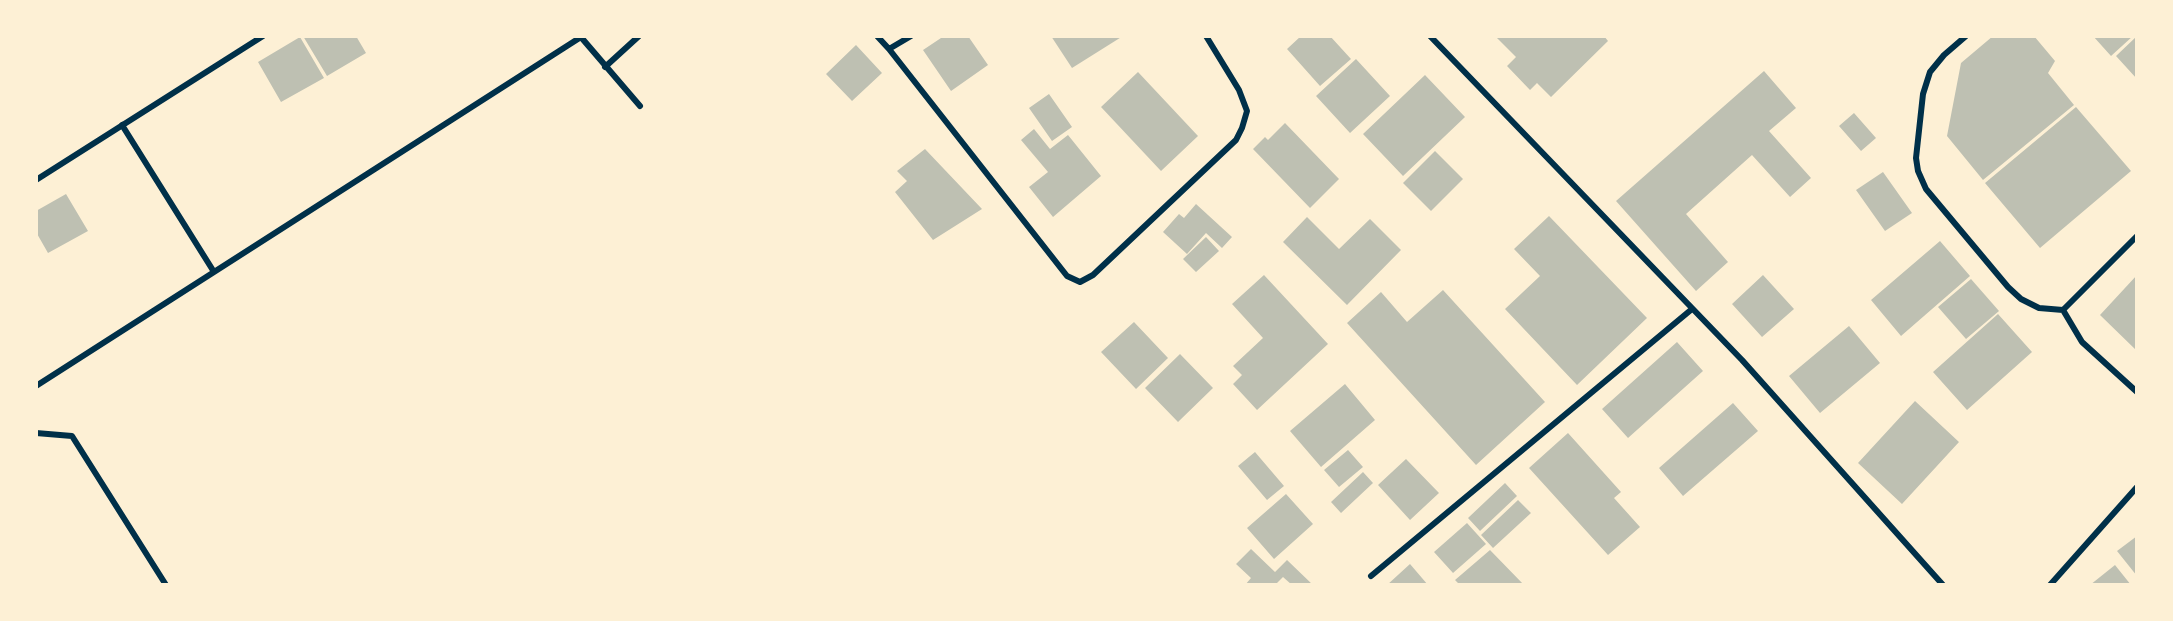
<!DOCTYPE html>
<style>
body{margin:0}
#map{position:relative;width:2173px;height:621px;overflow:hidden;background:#fdf0d5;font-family:"Golos Text",sans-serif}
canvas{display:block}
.frame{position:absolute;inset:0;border:38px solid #fdf0d5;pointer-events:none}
</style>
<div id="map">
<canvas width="2173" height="621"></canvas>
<div class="frame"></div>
</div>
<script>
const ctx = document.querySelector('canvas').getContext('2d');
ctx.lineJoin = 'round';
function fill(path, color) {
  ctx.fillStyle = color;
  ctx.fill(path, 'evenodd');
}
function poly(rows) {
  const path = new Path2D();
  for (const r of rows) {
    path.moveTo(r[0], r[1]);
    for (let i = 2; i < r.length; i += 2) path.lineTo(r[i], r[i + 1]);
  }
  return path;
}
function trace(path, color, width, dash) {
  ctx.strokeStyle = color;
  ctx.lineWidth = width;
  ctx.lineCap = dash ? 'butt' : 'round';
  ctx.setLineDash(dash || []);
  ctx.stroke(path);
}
const building = poly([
 [303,36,356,36,366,53,327,76],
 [944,36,968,36,988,65,951,91,923,50],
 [1051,36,1123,36,1072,68],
 [1301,36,1330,36,1351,59,1320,86,1287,49],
 [1495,36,1604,36,1608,41,1551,97,1537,83,1530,90,1507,66,1516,57],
 [1993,36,2034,36,2055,61,2048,73,2074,105,1983,180,1947,136,1961,63],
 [2093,36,2133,36,2111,56],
 [2137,36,2137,79,2116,56],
 [300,37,324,78,281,102,258,62],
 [856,45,882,73,852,101,826,74],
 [1356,59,1390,96,1350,133,1316,96],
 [1764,71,1796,108,1769,131,1811,178,1790,197,1752,155,1686,214,1728,262,1696,291,1616,201],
 [1138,72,1198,136,1161,171,1101,107],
 [1425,75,1465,117,1403,176,1363,134],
 [1049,94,1072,127,1052,141,1029,108],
 [2076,107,2131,171,2040,248,1985,183],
 [1854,113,1876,138,1861,151,1839,126],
 [1285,123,1339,179,1310,208,1253,149,1265,137,1268,140],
 [1034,129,1050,149,1068,135,1101,176,1053,217,1029,187,1048,172,1021,140],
 [925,149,982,209,933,240,895,192,907,181,897,171],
 [1435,151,1463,179,1431,211,1403,183],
 [1883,172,1912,213,1885,231,1856,190],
 [66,194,88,231,48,253,36,232,36,211],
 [1196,204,1232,237,1222,248,1206,233,1187,254,1163,232,1179,214,1184,218],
 [1549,216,1647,318,1577,385,1505,309,1540,276,1514,249],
 [1307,217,1339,249,1370,219,1401,250,1347,305,1283,242],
 [1206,237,1219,251,1196,272,1183,259],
 [1940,241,1970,276,1901,336,1871,300],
 [1264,275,1328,344,1257,410,1233,384,1242,375,1233,366,1263,338,1232,304],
 [1763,275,1794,309,1762,337,1732,304],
 [2137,275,2137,351,2100,315],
 [1971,279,1999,311,1966,339,1938,307],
 [1443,290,1545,402,1476,465,1347,323,1381,292,1407,322],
 [1998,314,2032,352,1967,410,1933,372],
 [1134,322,1168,358,1136,389,1101,352],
 [1849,326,1880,363,1820,413,1789,376],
 [1677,342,1703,371,1628,438,1602,409],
 [1180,354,1213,388,1178,422,1145,388],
 [1345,384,1375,420,1321,467,1290,431],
 [1915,401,1959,442,1902,504,1858,463],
 [1733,403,1758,431,1683,496,1659,468],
 [1568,433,1621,492,1614,498,1640,527,1608,555,1529,468],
 [1348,450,1363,467,1339,487,1324,470],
 [1255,452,1284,486,1267,500,1238,466],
 [1406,459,1439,493,1410,520,1378,485],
 [1363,472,1373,483,1341,513,1331,502],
 [1505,483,1517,496,1480,531,1468,518],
 [1286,494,1313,524,1274,559,1247,528],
 [1518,500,1531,513,1493,548,1481,535],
 [1467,523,1486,544,1453,573,1434,552],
 [2137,536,2137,576,2117,551],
 [1251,549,1275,572,1287,560,1313,585,1292,585,1283,577,1275,585,1245,585,1251,578,1236,564],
 [1490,550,1524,585,1460,585,1455,580],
 [1410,564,1428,585,1387,585],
 [2115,565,2131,585,2090,585]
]);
const minor = poly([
 [580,36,640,106],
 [877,36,889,49,1067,276,1080,282,1093,275,1236,140,1242,128,1247,111,1239,90,1206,36],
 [1430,36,1742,360,1943,585],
 [1966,36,1944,55,1930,72,1923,94,1916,158,1918,171,1926,189,2008,287,2021,299,2039,308,2063,310,2137,236],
 [889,49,911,36],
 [605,67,639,36],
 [122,125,214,272],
 [36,180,263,36],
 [2063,310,2082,342,2137,392],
 [36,386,581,37],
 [36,433,72,436,166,585],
 [1371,576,1692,309],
 [2050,585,2137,487]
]);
fill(building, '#bec0b2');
trace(minor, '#003049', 6);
</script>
